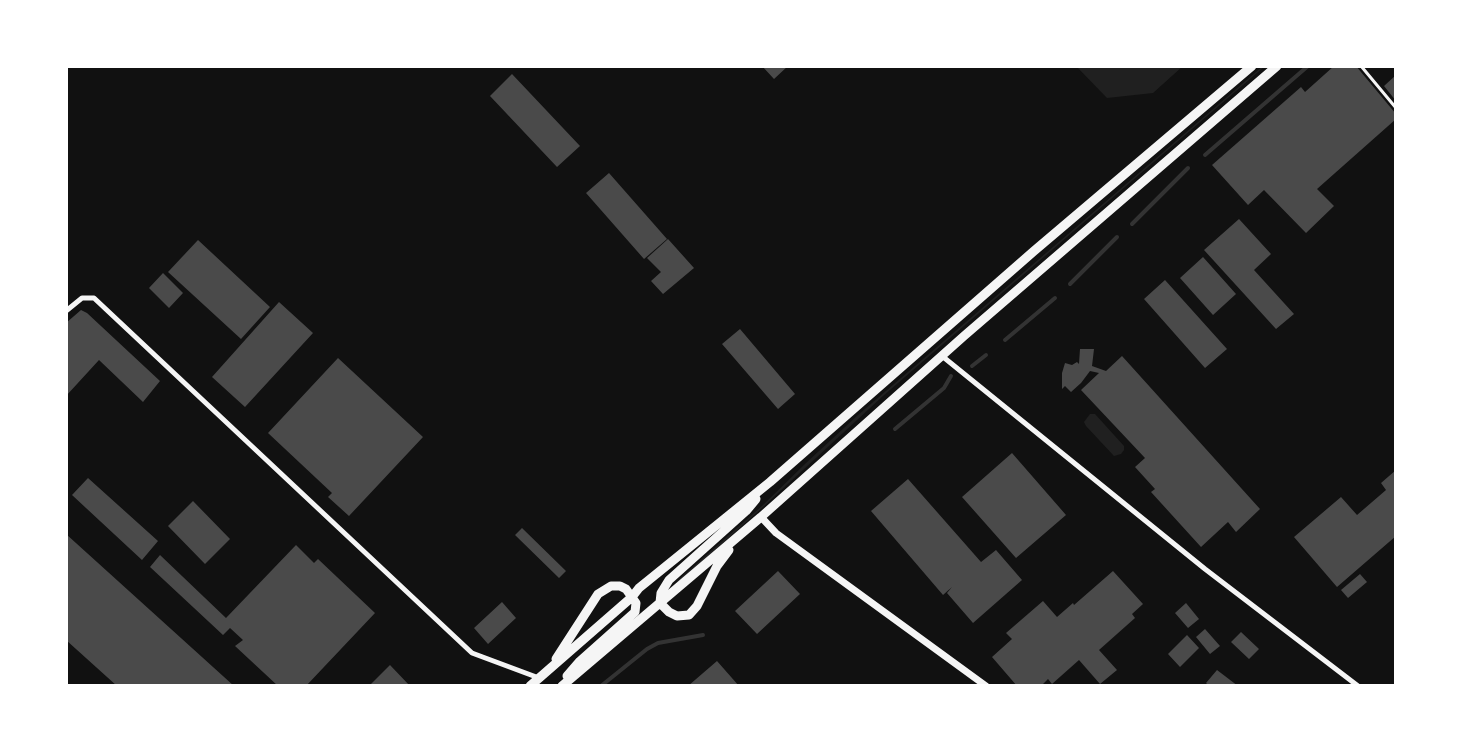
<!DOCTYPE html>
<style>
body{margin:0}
#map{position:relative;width:1462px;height:752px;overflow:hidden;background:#111;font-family:Georgia,serif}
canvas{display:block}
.frame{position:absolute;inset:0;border:68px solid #fff;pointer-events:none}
</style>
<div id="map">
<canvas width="1462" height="752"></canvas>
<div class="frame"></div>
</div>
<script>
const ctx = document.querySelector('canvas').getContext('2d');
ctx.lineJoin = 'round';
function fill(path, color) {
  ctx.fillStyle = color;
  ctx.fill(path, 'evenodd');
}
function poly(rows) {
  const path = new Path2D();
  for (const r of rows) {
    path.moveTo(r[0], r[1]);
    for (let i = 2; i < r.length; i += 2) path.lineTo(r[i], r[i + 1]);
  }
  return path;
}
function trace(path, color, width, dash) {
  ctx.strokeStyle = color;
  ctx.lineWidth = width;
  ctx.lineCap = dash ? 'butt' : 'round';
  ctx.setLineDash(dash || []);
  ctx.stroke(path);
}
const green = poly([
 [1076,66,1183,66,1153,93,1107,98],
 [1263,66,1265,66,883,396,763,507,678,583,677,581,762,506,806,463,858,415],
 [1090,414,1095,414,1124,446,1124,450,1121,454,1114,456,1086,426,1084,422]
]);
const stream = poly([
 [1205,155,1308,66],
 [1132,224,1188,168],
 [1070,284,1117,237],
 [1005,340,1055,298],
 [972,366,986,355],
 [895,429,944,388,951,376],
 [601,686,647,649,658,643,703,635]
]);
const building = poly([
 [762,66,788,66,774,79],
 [1334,66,1356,66,1396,114,1396,119,1317,189,1334,206,1306,233,1264,190,1248,205,1212,165,1301,87,1305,92],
 [512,74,580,146,557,167,490,96],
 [1396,75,1396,101,1384,86],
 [609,173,667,239,644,259,586,193],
 [1239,219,1271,254,1254,270,1294,314,1276,329,1204,250],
 [668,239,694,268,663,294,651,281,661,272,647,258],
 [198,240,270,307,241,339,168,272],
 [1203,257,1236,294,1213,315,1180,278],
 [163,273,183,293,169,308,149,288],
 [1165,280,1227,349,1205,368,1144,299],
 [279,302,313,333,245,407,212,377],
 [81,310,87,313,160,381,143,402,99,360,66,396,66,323],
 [740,329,795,394,778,409,722,344],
 [1080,349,1094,349,1092,366,1106,371,1122,356,1260,509,1236,532,1228,522,1201,547,1151,492,1155,489,1135,467,1145,458,1081,390,1099,373,1090,371,1081,383,1071,392,1065,386,1062,389,1062,373,1065,363,1072,365,1077,362,1079,364],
 [338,358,423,437,349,516,328,497,332,493,268,433],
 [1012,453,1066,515,1016,558,962,497],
 [1396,470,1396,536,1337,587,1294,537,1341,497,1357,515,1386,490,1381,483],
 [88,478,158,541,142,560,72,495],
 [908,479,981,562,996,550,1022,580,973,623,947,593,952,587,943,595,871,511],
 [193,501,230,539,205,564,168,526],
 [522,528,566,571,559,578,515,535],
 [66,534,234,686,117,686,66,640],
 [296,545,314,563,318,559,375,613,306,686,278,686,235,646,243,640,230,628,223,635,150,567,160,555,226,618],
 [778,571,800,594,757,634,735,611],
 [1113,571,1143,604,1132,614,1135,618,1099,650,1117,670,1100,684,1079,660,1052,684,1048,679,1041,686,1017,686,992,657,1012,639,1006,633,1043,601,1057,617,1073,603,1074,605],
 [1360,574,1367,582,1348,598,1341,590],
 [502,602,516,618,488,644,474,628],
 [1186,603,1199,619,1188,628,1175,613],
 [1205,629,1220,646,1210,654,1196,637],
 [1241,632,1259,649,1249,659,1231,642],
 [1187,635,1199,648,1180,667,1168,654],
 [717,661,739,686,688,686],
 [390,665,410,686,369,686],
 [1217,670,1238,686,1209,686,1206,683]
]);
const service = poly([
 [1361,66,1396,108]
]);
const minor = poly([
 [66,311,82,298,94,298,472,653,539,678],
 [942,356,1205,569,1358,686]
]);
const tertiary = poly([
 [761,517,776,533,986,686]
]);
const trunk = poly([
 [729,550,717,566,697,606,689,615,677,616,669,612,660,603,661,593,669,580,746,511,756,499],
 [556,659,598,594,611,586,620,586,626,589,636,603,635,612,580,661,567,676],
 [530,686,632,597,639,588,770,482,1034,251,1252,66],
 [562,686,761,517,964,336,1277,66]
]);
fill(green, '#202020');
trace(stream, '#333', 4);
fill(building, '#4a4a4a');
trace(service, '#f5f5f5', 3);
trace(minor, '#f5f5f5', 5);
trace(tertiary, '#f5f5f5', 7);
trace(trunk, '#f5f5f5', 9);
</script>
